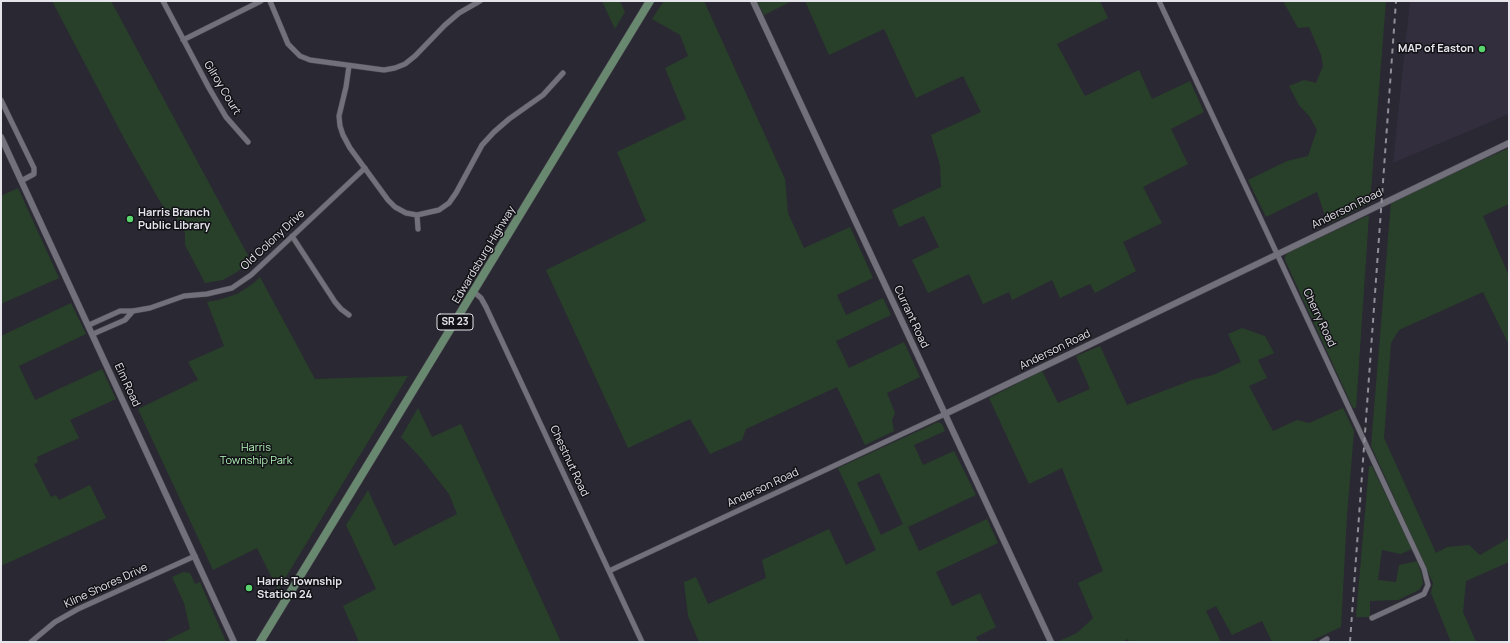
<!DOCTYPE html>
<style>
body{margin:0}
#map{position:relative;width:1510px;height:643px;overflow:hidden;background:#2a2832;font-family:Manrope,sans-serif}
canvas{display:block}
.frame{position:absolute;inset:0;border:2px solid #e5e4eb;pointer-events:none}
</style>
<div id="map">
<canvas width="1510" height="643"></canvas>
<div class="frame"></div>
</div>
<script>
const ctx = document.querySelector('canvas').getContext('2d');
ctx.lineJoin = 'round';
function fill(path, color) {
  ctx.fillStyle = color;
  ctx.fill(path, 'evenodd');
}
function poly(rows) {
  const path = new Path2D();
  for (const r of rows) {
    path.moveTo(r[0], r[1]);
    for (let i = 2; i < r.length; i += 2) path.lineTo(r[i], r[i + 1]);
  }
  return path;
}
function trace(path, color, width, dash) {
  ctx.strokeStyle = color;
  ctx.lineWidth = width;
  ctx.lineCap = dash ? 'butt' : 'round';
  ctx.setLineDash(dash || []);
  ctx.stroke(path);
}
function write(font, color, halo, rows, align = 'center') {
  ctx.font = font + ' Manrope,sans-serif';
  ctx.lineWidth = 3;
  ctx.setLineDash([]);
  ctx.textBaseline = 'middle';
  ctx.strokeStyle = halo;
  ctx.fillStyle = color;
  for (const [text, x, y, turn = 0] of rows) {
    ctx.save();
    ctx.translate(x, y);
    ctx.rotate((+turn || 0) * Math.PI / 180);
    ctx.textAlign = isNaN(turn) ? turn : align;
    if (halo) ctx.strokeText(text, 0, 0);
    ctx.fillText(text, 0, 0);
    ctx.restore();
  }
}
const built = poly([
 [1410,1,1509,1,1509,114,1393,163]
]);
const green = poly([
 [52,1,111,1,251,261,237,272,223,280,205,283,185,245,185,233,176,217,166,212,126,142],
 [602,1,620,1,625,12,615,29],
 [664,1,704,1,785,179,788,213,804,248,850,227,873,278,837,295,846,315,883,298,891,315,836,341,849,368,904,342,920,377,887,393,895,413,892,420,894,431,865,445,837,387,746,429,742,440,710,454,690,419,628,448,546,270,646,221,617,152,686,119,665,68,688,56,680,35,652,19],
 [757,1,792,1,764,15],
 [805,1,1100,1,1108,18,1057,44,1085,96,1139,70,1152,99,1190,81,1204,112,1171,129,1188,164,1143,187,1162,223,1123,242,1136,271,1095,293,1090,284,1060,298,1052,280,1012,300,1009,292,983,304,969,274,928,293,912,260,939,247,924,216,899,227,892,210,941,187,940,165,931,135,981,112,963,76,916,98,884,29,829,55],
 [1283,1,1386,1,1370,203,1328,224,1317,192,1266,217,1248,180,1287,161,1308,156,1317,130,1310,117,1299,105,1289,86,1304,80,1316,83,1323,66,1321,55,1309,27,1298,28],
 [1509,148,1509,204,1483,216,1509,276,1509,345,1483,292,1399,330,1391,343,1384,438,1436,553,1447,547,1469,545,1480,555,1509,538,1509,562,1466,581,1463,612,1476,642,1451,642,1431,593,1433,583,1371,446,1391,202],
 [18,188,59,278,1,304,1,196],
 [1369,215,1356,408,1353,408,1285,260,1285,256,1289,252],
 [260,277,315,379,408,376,278,590,257,548,213,570,138,409,198,380,188,362,224,346,207,302,218,300,237,294,254,283],
 [71,303,86,334,19,366,35,400,102,369,116,399,70,420,79,438,37,457,38,462,34,464,51,497,56,495,59,500,90,485,106,518,1,566,1,336],
 [1242,328,1265,336,1274,353,1258,360,1267,378,1249,386,1273,431,1297,420,1309,423,1343,408,1354,431,1347,516,1341,627,1309,642,1272,642,1262,621,1232,635,1216,606,1206,611,1221,642,1129,642,1128,639,1122,642,1057,642,1077,633,1093,618,1078,583,1103,571,1062,468,1029,484,989,398,1042,371,1058,403,1090,389,1076,356,1100,346,1127,405,1192,380,1213,375,1241,362,1228,334],
 [418,408,432,437,461,424,561,642,359,642,343,606,376,589,346,525,368,490,394,546,457,514,449,494,420,457,401,437],
 [938,422,942,424,945,431,914,445,923,465,954,451,976,495,908,527,919,551,987,519,998,543,936,572,952,606,980,593,996,627,976,637,978,642,699,642,688,616,684,582,696,577,708,604,766,578,762,560,829,529,846,565,876,550,838,468],
 [879,473,903,524,881,535,857,483],
 [1369,466,1372,466,1412,549,1401,554,1382,550,1378,580,1396,582,1399,565,1417,561,1422,575,1423,584,1419,590,1398,600,1370,601,1370,617,1356,617],
 [183,572,190,573,195,584,200,582,226,642,163,642,190,629,184,603,172,577]
]);
const minor = poly([
 [163,1,209,88,226,117,248,142],
 [270,1,288,44,300,56,310,60,384,70,395,68,405,64,415,56,445,25,459,13,480,1],
 [1159,1,1424,569,1428,585,1424,594,1372,618],
 [183,40,261,1],
 [349,66,346,87,339,116,340,126,343,135,350,148,388,200,395,207,406,213,417,215,439,210,449,203,456,193,482,145,494,132,509,119,543,95,563,73],
 [1,100,34,168,34,174,21,181],
 [417,215,418,229],
 [292,236,335,302,341,309,349,315],
 [474,292,481,298,486,307,642,642],
 [89,325,120,311,133,311,150,308,184,296,207,294,232,288,251,275,365,168],
 [93,334,125,320,133,311],
 [609,571,945,414],
 [31,642,55,622,78,609,195,556],
 [1322,642,1327,639]
]);
const tertiary = poly([
 [753,1,1051,642],
 [1,137,234,642],
 [945,414,1509,143]
]);
const primary = poly([
 [260,642,650,1]
]);
const rail = poly([
 [1350,642,1396,1]
]);
const markers = [
 [1482,49,4,"#5ad56e"],
 [130,219,4,"#5ad56e"],
 [249,588,4,"#5ad56e"]
];
const shields = [
 [455,322,36]
];
const shieldNames = [
 ["SR 23",455,322]
];
const poiNames = [
 ["MAP of Easton",1474,49,"right"],
 ["Harris Branch",138,213],
 ["Public Library",138,226],
 ["Harris Township",257,582],
 ["Station 24",257,595]
];
const streetNames = [
 ["Gilroy Court",222,88,59],
 ["Anderson Road",1347,209,-26],
 ["Old Colony Drive",273,240,-43],
 ["Edwardsburg Highway",484,255,-59],
 ["Currant Road",911,317,65],
 ["Cherry Road",1319,318,65],
 ["Anderson Road",1055,350,-26],
 ["Elm Road",127,385,65],
 ["Chestnut Road",569,461,65],
 ["Anderson Road",763,488,-25],
 ["Kline Shores Drive",106,586,-25]
];
const parkNames = [
 ["Harris",256,448],
 ["Township Park",256,461]
];
fill(built, '#322e3e');
fill(green, '#28402a');
trace(minor, '#45444b', 6);
trace(tertiary, '#45444b', 7);
trace(primary, '#45444b', 9);
trace(minor, '#72707b', 5);
trace(tertiary, '#72707b', 6);
trace(primary, '#698870', 8);
trace(rail, '#918f98', 2, [5, 5]);
for (const [x, y, r, color] of markers) {
  const dot = new Path2D();
  dot.arc(x, y, r, 0, 2 * Math.PI);
  ctx.fillStyle = color;
  ctx.fill(dot);
  trace(dot, '#121116', 1.5);
}
for (const [x, y, w] of shields) {
  const box = new Path2D();
  box.roundRect(x - w / 2, y - 8, w, 16, 3);
  ctx.fillStyle = '#121116';
  ctx.fill(box);
  trace(box, '#e5e4eb', 1);
}
write('bold 10px', '#e5e4eb', null, shieldNames);
write('bold 11px', '#e5e4eb', '#121116', poiNames, 'left');
write('11px', '#e5e4eb', '#121116', streetNames);
write('11px', '#b1f2b7', '#121116', parkNames);
</script>
